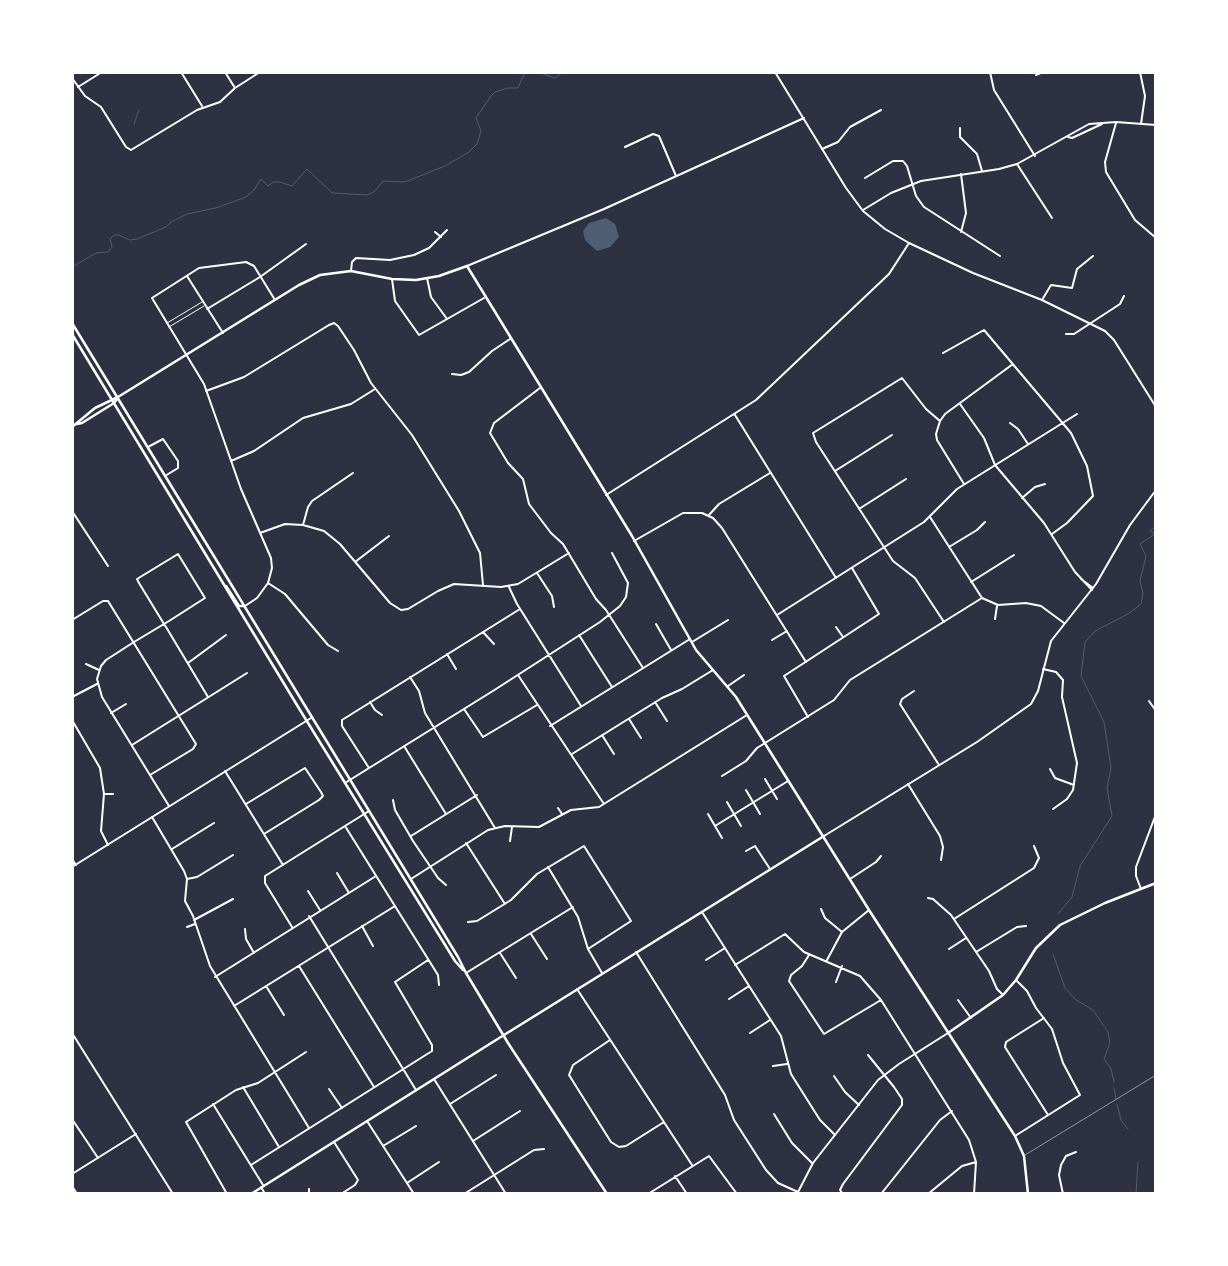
<!DOCTYPE html>
<style>
body{margin:0}
#map{position:relative;width:1228px;height:1266px;overflow:hidden;background:#2d3142;font-family:Roboto,sans-serif}
canvas{display:block}
.frame{position:absolute;inset:0;border:74px solid #fff;pointer-events:none}
</style>
<div id="map">
<canvas width="1228" height="1266"></canvas>
<div class="frame"></div>
</div>
<script>
const ctx = document.querySelector('canvas').getContext('2d');
ctx.lineJoin = 'round';
function fill(path, color) {
  ctx.fillStyle = color;
  ctx.fill(path, 'evenodd');
}
function poly(rows) {
  const path = new Path2D();
  for (const r of rows) {
    path.moveTo(r[0], r[1]);
    for (let i = 2; i < r.length; i += 2) path.lineTo(r[i], r[i + 1]);
  }
  return path;
}
function trace(path, color, width, dash) {
  ctx.strokeStyle = color;
  ctx.lineWidth = width;
  ctx.lineCap = dash ? 'butt' : 'round';
  ctx.setLineDash(dash || []);
  ctx.stroke(path);
}
const water = poly([
 [606,218,615,224,619,237,610,247,597,251,585,240,583,231,589,223]
]);
const stream = poly([
 [537,72,555,78,563,72],
 [134,124,139,110],
 [72,267,96,253,108,252,112,247,110,239,114,235,119,235,130,240,137,239,166,227,171,222,187,214,216,208,246,197,254,190,261,179,268,186,273,182,280,182,292,186,307,169,332,193,368,195,375,191,383,181,405,182,445,166,469,152,477,144,481,131,476,118,491,96,495,92,508,88,518,88,525,72],
 [1058,914,1072,897,1080,866,1112,816,1107,788,1111,768,1104,722,1081,676,1085,642,1095,631,1128,614,1141,604,1143,593,1140,581,1146,556,1140,544,1152,536,1154,533,1150,531,1156,526],
 [1053,954,1065,988,1076,1000,1093,1010,1108,1032,1110,1043,1104,1059,1111,1069,1114,1082],
 [1114,1088,1116,1099],
 [1117,1104,1121,1120,1128,1129],
 [1136,1194,1138,1162]
]);
const service = poly([
 [1025,1155,1156,1075]
]);
const pedestrian = poly([
 [167,323,202,302],
 [169,327,204,306]
]);
const minor = poly([
 [181,72,202,106],
 [225,72,235,88],
 [990,72,994,90,1035,156],
 [1140,72,1145,96,1141,124],
 [1036,75,1043,72],
 [72,78,85,96,101,107,126,147,131,150,197,110,220,102,235,88,260,72],
 [78,87,102,72],
 [1116,123,1105,162,1106,172,1135,220,1156,238],
 [960,128,960,137,977,154,982,171],
 [625,147,653,134,659,136,676,176],
 [822,149,838,142,850,127,881,110],
 [1017,164,1052,218],
 [961,174,966,213,961,232],
 [865,178,893,161,903,161,907,166,916,196,924,207,1000,256],
 [435,232,441,237],
 [351,271,352,262,356,258,390,260,414,255,429,248,447,230],
 [187,276,223,333],
 [427,278,431,297,447,319],
 [392,279,395,301,419,335,484,298],
 [1042,300,1051,285,1072,288,1077,269,1093,256],
 [207,309,260,277,306,244],
 [1066,334,1074,334,1120,304,1124,296],
 [943,353,984,330,1071,433,1087,466,1093,496,1067,523,1052,534],
 [452,374,461,375,469,372,492,351,510,339],
 [540,388,494,423,490,433,508,463,523,479,529,504,551,533,563,544,596,599,606,610,643,668],
 [206,391,244,377,329,325,334,323,338,326,354,350,371,383,412,435,459,511,480,553,483,585],
 [960,404,984,438,995,465,1044,523,1075,572,1092,590],
 [735,415,836,578],
 [940,421,926,409,902,378,813,433,816,442,893,561,915,578,944,622],
 [1010,423,1018,429,1028,444],
 [148,447,163,439,178,461,178,468,165,476],
 [231,461,254,451,303,418,351,404,375,389],
 [835,471,892,435],
 [964,484,937,440,936,434,940,421,945,414,1013,364],
 [606,495,756,400,889,274,909,243],
 [1022,498,1035,487,1045,484],
 [859,509,906,479],
 [72,511,108,566],
 [709,515,719,504,770,473],
 [930,517,982,598,998,605,1026,603,1041,606,1064,623],
 [303,525,308,507,312,501,353,473],
 [260,533,285,524,303,525,324,531,340,544,390,603,401,610,408,609,438,591,454,584,501,587,518,584,569,553],
 [634,541,683,513,702,513,713,518,722,528,806,662],
 [949,547,977,530,985,522],
 [355,562,389,536],
 [537,573,552,596,554,607],
 [1081,579,1093,588],
 [971,582,1014,555],
 [268,583,285,594,328,645,338,651],
 [509,587,517,604,581,706],
 [245,606,257,598,268,583,272,568,271,558,241,489,204,384,152,298,199,268,246,262,254,266,275,300],
 [777,615,924,522,957,489,1077,414],
 [995,619,997,606],
 [72,620,103,601,108,601,196,744,193,749,150,775],
 [656,624,671,650],
 [836,627,843,637],
 [483,632,494,644],
 [579,635,612,687],
 [772,640,787,631],
 [692,642,728,620],
 [447,654,456,669],
 [188,663,226,635],
 [86,664,99,670],
 [1043,669,1056,672,1063,680,1062,697,1077,763,1073,790,1067,799,1053,809],
 [518,675,604,804],
 [410,677,419,691,425,713,495,828],
 [728,686,744,675],
 [914,691,902,699,900,704,939,765],
 [72,697,97,684],
 [1149,701,1156,711],
 [370,702,375,710,382,715],
 [655,702,667,721],
 [464,709,483,737,537,705],
 [111,713,126,704],
 [808,717,784,676,879,614,852,568],
 [629,719,641,738],
 [72,720,100,768,104,794,101,831,108,845],
 [550,726,690,639],
 [602,735,614,754],
 [132,745,247,673],
 [404,746,446,814],
 [1155,753,1156,753],
 [572,754,662,698,682,689,713,670],
 [369,768,342,726,342,720,520,609],
 [1050,769,1055,778,1074,785],
 [225,771,283,865],
 [722,776,746,761,757,748,834,700,850,680,982,598],
 [765,779,777,799],
 [345,783,496,689,600,622,620,606,626,597,628,583,612,553],
 [908,784,940,836,943,847,941,860],
 [746,790,760,814],
 [104,794,113,794],
 [393,800,395,810,413,841,438,878,446,885],
 [727,802,741,826],
 [246,804,305,768,321,792,323,796,319,800,264,834],
 [169,806,102,697,97,679,101,666,106,660,134,642,169,621,205,598,178,554,137,579,139,583,164,624,166,627,208,697],
 [558,808,562,814],
 [708,814,722,838],
 [152,817,184,871,187,879,185,901,193,916,210,966,309,1128],
 [345,826,438,975,439,985],
 [715,826,788,781],
 [411,836,477,795],
 [510,841,512,827],
 [466,843,505,904],
 [172,849,214,823],
 [746,851,755,846,770,869],
 [72,859,76,865],
 [548,867,578,917,588,949,602,973],
 [337,873,349,893],
 [187,879,197,877,233,855],
 [411,879,488,830,505,826,539,827,571,810,599,807,747,715],
 [850,879,876,862,881,856],
 [1141,889,1136,876,1136,867,1156,814],
 [308,891,320,910],
 [928,898,933,899,951,915,989,971,997,989,1003,995],
 [821,909,825,918,842,932],
 [702,912,781,1036,791,1074,820,1120,835,1135],
 [309,916,416,1090],
 [954,919,1034,868,1039,858,1034,846],
 [194,920,233,899],
 [468,922,477,921,511,900,537,874,584,846,631,921,588,949],
 [362,926,373,946],
 [187,927,195,924],
 [292,927,265,883,265,876,369,811],
 [245,929,246,939,254,953],
 [531,934,547,959],
 [949,949,966,938],
 [636,952,725,1095,734,1120,766,1170,778,1183,798,1192],
 [976,952,1017,927,1026,926],
 [500,953,516,978],
 [809,955,802,966,791,975,789,981,824,1034,881,1000],
 [706,960,725,948],
 [827,960,842,932,869,910],
 [735,965,785,934,804,952,860,976,881,1000,969,1140,976,1162,974,1194],
 [299,966,374,1087],
 [466,973,573,907],
 [215,977,376,876],
 [836,982,842,966],
 [266,986,284,1015],
 [577,989,692,1165],
 [729,999,749,986],
 [958,1000,971,1018],
 [234,1006,395,906],
 [1044,1018,1006,1042,1005,1047,1048,1115],
 [750,1033,770,1020],
 [610,1040,573,1065,569,1075,611,1142,619,1147,626,1146,664,1122],
 [773,1066,787,1064],
 [834,1076,845,1092,859,1105],
 [434,1079,506,1194],
 [243,1087,279,1147],
 [329,1089,342,1108],
 [213,1104,263,1185],
 [450,1104,496,1075],
 [774,1114,792,1143,812,1163],
 [72,1119,98,1158],
 [367,1121,414,1194],
 [1015,1136,1080,1095,1063,1063,1052,1029,1036,1008,1027,991,1016,980],
 [473,1141,520,1111],
 [334,1142,358,1180,355,1185,341,1194],
 [383,1146,416,1126],
 [251,1165,432,1051,432,1045,395,982,428,960],
 [72,1174,136,1134],
 [675,1176,687,1194],
 [407,1183,439,1162],
 [72,1186,77,1194],
 [261,1187,265,1194],
 [227,1194,186,1122,236,1090,258,1083,306,1052],
 [309,1194,309,1189],
 [464,1194,534,1150,544,1149],
 [648,1194,709,1156,737,1194],
 [843,1194,840,1190,843,1184,902,1105,902,1099,894,1087,868,1055],
 [881,1194,940,1120,952,1111],
 [928,1194,962,1166,976,1162],
 [1063,1194,1059,1175,1061,1165,1066,1156,1076,1152]
]);
const tertiary = poly([
 [775,72,846,188,863,211,885,229,909,243,973,273,1042,300,1105,331,1114,340,1156,407],
 [1068,137,1072,138,1102,124],
 [863,210,891,193,921,181,999,169,1017,164,1089,124,1116,122,1156,125],
 [467,266,604,209,804,118],
 [824,836,977,742,1031,704,1038,691,1051,641,1096,584,1130,525,1156,490],
 [72,867,311,718],
 [72,1033,173,1194],
 [797,1194,813,1163,878,1080,899,1064,948,1033]
]);
const secondary = poly([
 [118,397,299,285,320,275,351,271,392,279,416,280,439,276,467,266,632,536,696,650,736,697,869,910,1015,1136,1024,1156,1028,1194],
 [948,1033,1003,995,1016,980,1036,948,1060,925,1105,903,1156,883],
 [504,1035,824,836]
]);
const primary = poly([
 [72,323,458,957,466,973,508,1043,607,1194],
 [72,334,300,710,455,961,463,970],
 [77,424,82,423,114,403,118,398],
 [72,427,95,408,118,397],
 [226,586,239,606,244,606],
 [251,1194,504,1035]
]);
fill(water, '#4f5d75');
trace(stream, '#4f5d75', 1);
trace(service, '#fff', 0.5);
trace(pedestrian, '#fff', 1);
trace(minor, '#fff', 2);
trace(tertiary, '#fff', 2);
trace(secondary, '#fff', 2.5);
trace(primary, '#fff', 2.5);
</script>
